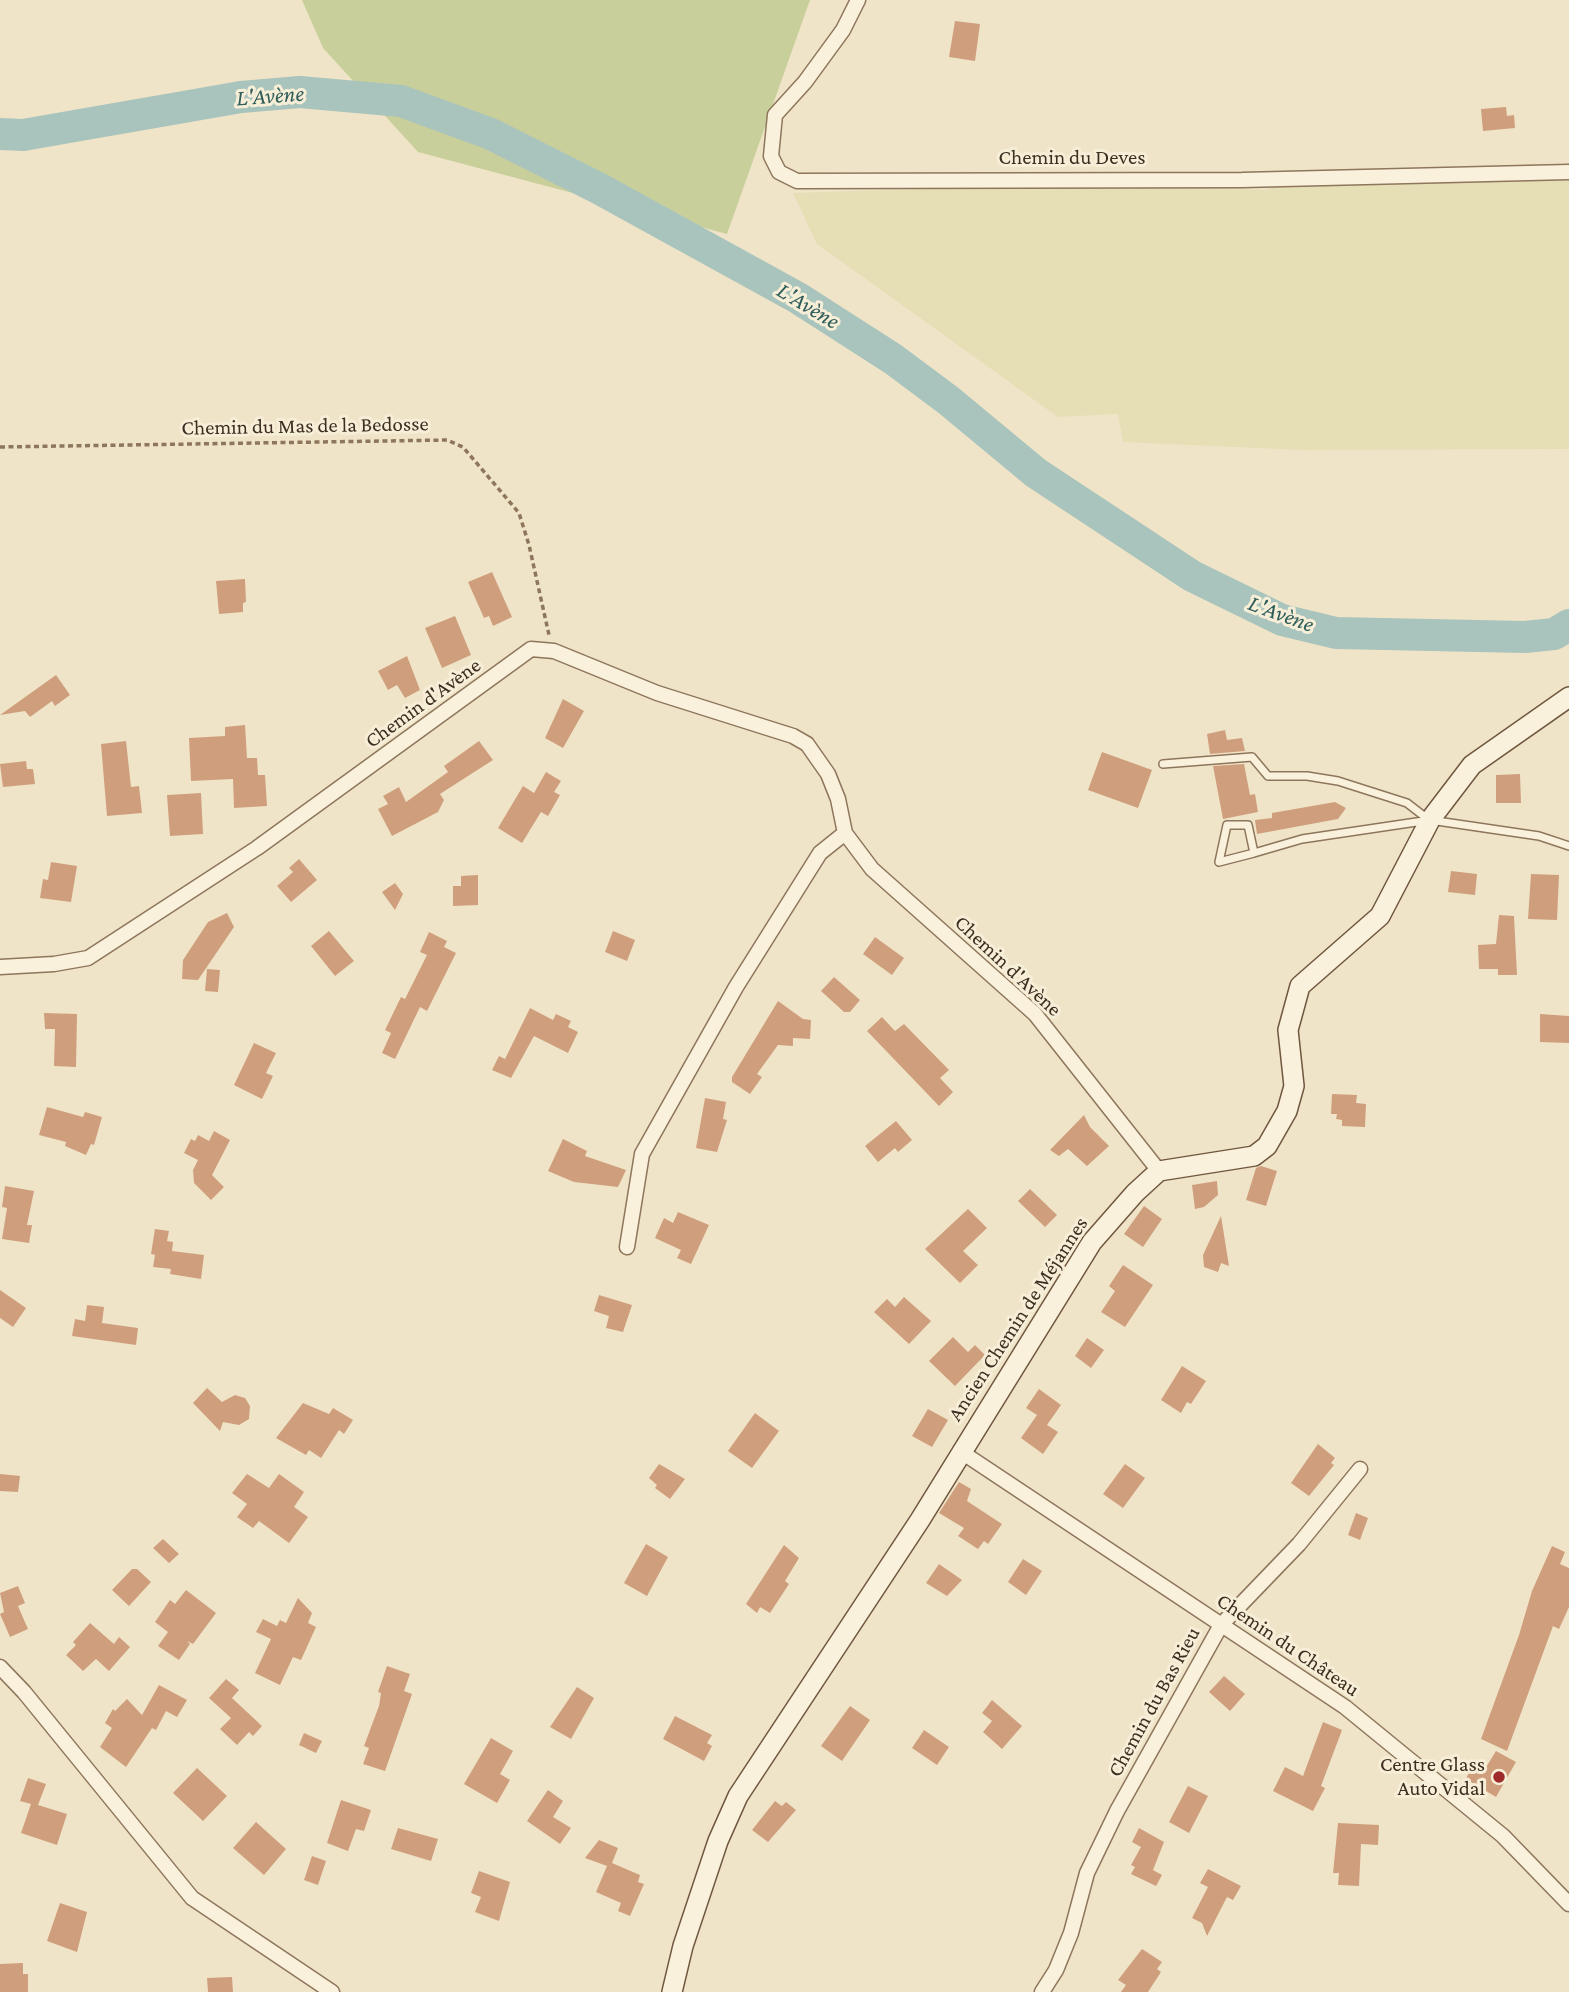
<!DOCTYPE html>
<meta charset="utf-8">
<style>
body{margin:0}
canvas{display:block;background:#f0e4c8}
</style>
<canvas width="1569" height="1992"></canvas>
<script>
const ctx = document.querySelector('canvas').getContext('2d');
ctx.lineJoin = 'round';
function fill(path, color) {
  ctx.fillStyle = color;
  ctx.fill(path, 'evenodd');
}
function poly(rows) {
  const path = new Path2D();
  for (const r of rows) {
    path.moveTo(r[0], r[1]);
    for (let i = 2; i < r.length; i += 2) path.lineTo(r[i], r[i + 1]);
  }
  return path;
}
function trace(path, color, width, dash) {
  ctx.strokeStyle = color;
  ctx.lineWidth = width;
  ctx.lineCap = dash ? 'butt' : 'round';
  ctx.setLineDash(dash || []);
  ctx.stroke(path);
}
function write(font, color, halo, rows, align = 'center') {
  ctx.font = font + ' "Crimson Pro",serif';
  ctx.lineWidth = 6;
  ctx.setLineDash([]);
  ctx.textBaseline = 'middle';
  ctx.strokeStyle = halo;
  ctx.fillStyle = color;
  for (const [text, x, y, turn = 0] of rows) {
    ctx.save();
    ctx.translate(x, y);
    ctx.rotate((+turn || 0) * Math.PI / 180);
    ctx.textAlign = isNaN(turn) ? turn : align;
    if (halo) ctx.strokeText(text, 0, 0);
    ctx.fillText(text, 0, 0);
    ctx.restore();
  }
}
const farmland = poly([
 [1569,178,1569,449,1303,450,1123,442,1118,414,1058,417,817,244,793,193,1105,183,1265,190,1286,182]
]);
const green = poly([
 [302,0,810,0,727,234,418,152,323,48]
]);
const river = poly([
 [0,134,23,135,241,97,300,92,401,101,491,134,600,189,798,298,893,359,948,400,1036,473,1192,576,1282,620,1336,633,1525,637,1554,634,1569,625]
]);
const building = poly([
 [955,21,980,24,975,61,949,57],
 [1506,107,1507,116,1514,115,1515,128,1483,131,1481,109],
 [492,572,512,617,493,626,489,616,484,618,468,582],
 [245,579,246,602,243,603,243,612,219,614,216,581],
 [455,616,471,655,442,668,425,628],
 [407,656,420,690,405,698,397,685,388,690,378,671],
 [56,675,70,695,55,706,52,701,30,717,25,711,0,715],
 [563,699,584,711,563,748,545,738],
 [245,725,247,758,257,758,258,775,265,775,267,806,234,808,233,779,191,781,189,738,225,736,225,727],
 [1225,730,1227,740,1242,738,1245,751,1210,754,1207,734],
 [126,741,131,787,139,786,142,813,107,816,101,744],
 [479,741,493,760,440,794,444,800,438,812,392,836,378,809,388,804,383,796,399,787,406,802,448,772,444,766],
 [1102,752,1152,770,1138,808,1088,790],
 [26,761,27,769,33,769,35,784,3,787,0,764],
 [1244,764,1250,795,1255,794,1258,812,1223,819,1213,766],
 [546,772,561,781,554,792,560,795,548,816,541,812,522,843,498,828,523,786,534,793],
 [1520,774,1521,803,1496,803,1496,775],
 [201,793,203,834,170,836,167,795],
 [1335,802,1346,808,1338,819,1257,834,1255,820,1272,818,1272,813],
 [299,859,317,880,291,902,277,886,293,872,289,868],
 [51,862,77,866,71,902,40,898,43,879,48,880],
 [1451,871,1477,874,1475,895,1448,892],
 [1531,874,1559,875,1557,920,1528,919],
 [478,875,478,905,453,906,453,886,461,886,461,876],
 [395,883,403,894,395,910,382,892],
 [227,913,234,927,198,980,182,979,183,960,208,922],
 [1499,915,1514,916,1517,975,1498,975,1498,969,1479,969,1478,945,1496,944],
 [329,931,354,961,335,976,311,946],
 [613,931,635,940,627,961,605,952],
 [429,932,447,941,444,947,456,953,427,1011,420,1007,395,1059,382,1053,391,1033,385,1030,401,997,405,999,427,955,420,952],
 [875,937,904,958,892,975,863,954],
 [207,969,220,970,218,992,205,991],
 [834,977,860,1000,850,1012,844,1012,821,991],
 [778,1001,803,1019,811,1020,810,1039,793,1038,793,1046,778,1045,757,1074,762,1077,750,1094,732,1082,732,1077],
 [530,1008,553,1020,556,1014,571,1021,568,1027,578,1032,568,1053,534,1036,511,1078,492,1070,499,1056,505,1059],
 [44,1013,77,1014,76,1067,54,1066,55,1029,45,1029],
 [1540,1014,1569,1016,1569,1043,1540,1042],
 [882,1017,895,1031,904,1024,949,1070,940,1078,953,1092,939,1106,867,1031],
 [254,1043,276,1053,266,1073,273,1076,262,1099,234,1085],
 [1332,1094,1357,1095,1356,1103,1366,1104,1365,1127,1342,1126,1342,1120,1336,1119,1337,1114,1331,1114],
 [705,1098,726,1102,723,1119,727,1120,717,1152,696,1148],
 [47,1107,83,1117,85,1112,102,1117,94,1145,91,1144,86,1155,65,1146,66,1142,39,1135],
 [1084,1115,1090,1127,1109,1146,1087,1166,1068,1149,1059,1156,1050,1150],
 [896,1121,912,1140,898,1152,895,1148,878,1162,865,1146],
 [214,1131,230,1140,212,1175,224,1187,211,1200,194,1183,193,1170,198,1160,184,1153,191,1139,195,1141,198,1135,209,1141],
 [563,1139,587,1151,585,1156,626,1170,618,1187,574,1182,548,1171],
 [1261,1166,1277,1171,1266,1206,1246,1200,1256,1168],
 [1217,1181,1218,1195,1204,1207,1195,1209,1192,1185],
 [5,1186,34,1191,27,1225,32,1225,29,1243,2,1239,7,1208,2,1207],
 [1030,1189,1057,1215,1045,1227,1018,1201],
 [1144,1206,1162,1219,1143,1247,1124,1234],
 [968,1209,987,1228,963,1251,978,1265,960,1283,925,1249],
 [678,1212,709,1225,691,1264,677,1258,681,1250,655,1238,664,1218,673,1223],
 [1221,1216,1229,1266,1221,1263,1218,1272,1204,1267,1203,1255],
 [155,1229,169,1231,167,1241,173,1242,172,1251,204,1255,201,1279,170,1274,171,1269,153,1267,155,1255,151,1254],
 [1123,1265,1153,1285,1125,1327,1101,1312,1115,1291,1109,1286],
 [0,1290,26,1308,13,1327,0,1318],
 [599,1295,632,1305,623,1332,606,1328,609,1316,594,1311],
 [904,1297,931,1321,909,1344,874,1312,887,1299,895,1307],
 [87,1305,104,1307,102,1323,138,1328,136,1345,72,1336,75,1319,85,1321],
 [953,1337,968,1352,975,1345,985,1355,955,1386,929,1361],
 [1087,1338,1104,1350,1091,1368,1075,1356],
 [1182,1366,1206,1381,1191,1404,1187,1402,1181,1413,1161,1400],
 [207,1388,222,1402,235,1395,245,1398,250,1406,249,1419,239,1425,223,1422,220,1431,193,1403],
 [1039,1389,1061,1405,1047,1425,1058,1432,1043,1454,1021,1438,1037,1415,1026,1408],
 [303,1403,329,1414,333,1408,353,1420,344,1434,339,1430,321,1458,309,1450,306,1455,276,1438],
 [928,1409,948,1420,932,1447,912,1436],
 [755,1413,779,1431,752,1468,728,1451],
 [1318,1444,1335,1458,1331,1463,1334,1465,1309,1496,1291,1483],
 [659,1464,685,1479,670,1499,655,1488,657,1485,649,1478],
 [1125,1464,1145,1478,1123,1508,1103,1494],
 [0,1474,20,1476,18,1492,0,1491],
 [247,1474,269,1488,279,1474,304,1492,294,1507,308,1517,289,1543,259,1521,253,1528,237,1517,247,1504,232,1493],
 [959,1482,971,1489,967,1501,1002,1524,988,1544,984,1541,978,1549,958,1536,964,1528,939,1513],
 [1356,1513,1368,1518,1360,1540,1348,1535],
 [163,1539,179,1554,169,1563,153,1548],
 [646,1544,668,1557,647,1596,624,1583],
 [784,1545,799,1558,785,1581,789,1584,770,1613,760,1607,757,1613,746,1604],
 [1552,1546,1565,1552,1560,1564,1569,1568,1569,1607,1559,1629,1553,1626,1507,1751,1481,1739,1519,1635,1532,1591],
 [1023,1559,1042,1571,1026,1595,1008,1582],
 [939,1564,962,1580,947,1596,926,1583],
 [132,1569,137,1569,151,1582,129,1606,112,1590],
 [18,1586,25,1603,18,1606,28,1629,10,1637,0,1614,4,1612,0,1593],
 [186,1590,216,1613,193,1644,187,1641,190,1644,179,1660,158,1646,168,1632,155,1622,170,1600,175,1604],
 [298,1598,312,1613,308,1623,316,1627,301,1660,293,1657,280,1685,255,1673,271,1639,256,1632,263,1619,277,1626,280,1620,286,1623],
 [90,1623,114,1644,119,1637,130,1647,109,1671,96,1659,83,1671,66,1655,76,1645,73,1642],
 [387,1666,410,1674,404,1691,412,1694,385,1771,363,1764,369,1748,364,1746,379,1706,381,1693,378,1692],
 [1224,1676,1245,1694,1230,1711,1209,1692],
 [226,1679,239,1690,232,1698,262,1726,253,1736,249,1732,237,1745,220,1729,231,1718,209,1698],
 [159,1685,187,1700,177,1717,166,1711,156,1730,152,1728,126,1767,100,1747,112,1728,105,1723,113,1709,115,1711,127,1699,142,1715],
 [577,1687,594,1698,571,1739,550,1727],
 [992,1700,1022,1726,1002,1749,983,1732,992,1721,982,1713],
 [850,1706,870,1720,842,1761,821,1746],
 [675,1716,712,1735,707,1743,712,1746,704,1761,663,1739],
 [1323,1722,1342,1730,1321,1786,1325,1788,1313,1811,1273,1791,1285,1767,1303,1776],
 [924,1730,949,1747,937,1765,912,1748],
 [304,1733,322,1741,316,1753,299,1745],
 [491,1738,513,1751,500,1774,510,1780,497,1803,464,1784],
 [1496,1751,1516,1762,1496,1797,1466,1779,1471,1768,1483,1772],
 [197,1768,227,1796,203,1821,173,1793],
 [28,1778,46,1784,38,1805,67,1814,57,1845,21,1833,31,1804,20,1801],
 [1188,1786,1208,1796,1189,1833,1169,1822],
 [548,1790,563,1801,553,1817,571,1828,560,1844,527,1821],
 [341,1800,371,1810,364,1831,356,1829,348,1851,327,1843],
 [775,1801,782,1806,786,1802,796,1810,768,1842,752,1830],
 [256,1822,286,1849,264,1875,233,1848],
 [1338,1823,1379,1825,1378,1845,1361,1844,1359,1886,1338,1885,1339,1873,1333,1873],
 [398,1828,438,1839,431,1861,391,1849],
 [1139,1828,1164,1842,1153,1870,1162,1875,1156,1886,1131,1874,1135,1867,1131,1865,1141,1847,1132,1842],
 [599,1840,618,1848,612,1863,640,1875,638,1882,644,1884,630,1916,618,1911,621,1903,596,1892,607,1866,585,1858],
 [312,1856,326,1861,318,1885,304,1880],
 [1208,1869,1241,1886,1233,1900,1227,1897,1207,1936,1202,1923,1192,1918,1208,1887,1200,1883],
 [479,1871,510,1882,499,1921,475,1912,481,1897,471,1893],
 [60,1903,87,1912,77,1952,47,1941],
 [1142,1949,1162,1962,1157,1969,1161,1972,1148,1992,1121,1992,1126,1985,1118,1980],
 [23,1963,23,1974,28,1974,28,1992,0,1992,0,1964],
 [232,1977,233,1992,208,1992,207,1978]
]);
const path = poly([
 [0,447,447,440,463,447,519,513,529,545,549,635]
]);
const lane = poly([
 [1163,764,1252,757,1268,776,1307,776,1338,781,1407,803,1429,820],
 [1254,853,1248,825,1227,825,1219,862,1254,853,1302,839,1430,820,1539,836,1569,846]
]);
const street = poly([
 [858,0,843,30,805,82,775,115,771,156,779,172,797,181,1242,180,1569,172],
 [0,967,54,964,88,958,257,848,531,649,554,651,657,693,793,736,807,744,828,774,838,799,845,833,872,869,1035,1014,1159,1171],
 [627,1247,642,1154,736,987,820,853,845,833],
 [960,1451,1345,1707,1503,1836,1569,1904],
 [0,1667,24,1692,192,1898,332,1992],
 [1042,1992,1056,1970,1071,1933,1087,1873,1117,1811,1221,1625,1299,1544,1360,1469]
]);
const secondary = poly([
 [672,1992,683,1946,718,1841,738,1796,920,1520,1092,1242,1135,1193,1159,1171,1254,1156,1267,1146,1287,1111,1294,1086,1288,1030,1300,986,1380,916,1430,820,1472,765,1569,697]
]);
const markers = [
 [1499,1777,7,"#9e2a2b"]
];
const streetNames = [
 ["Chemin du Deves",1072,158],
 ["Chemin du Mas de la Bedosse",305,426,-1],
 ["Chemin d'Avène",423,703,-36],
 ["Chemin d'Avène",1008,966,43],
 ["Ancien Chemin de Méjannes",1018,1319,-57],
 ["Chemin du Château",1288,1645,34],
 ["Chemin du Bas Rieu",1154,1702,-61]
];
const poiNames = [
 ["Centre Glass",1485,1765],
 ["Auto Vidal",1485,1789]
];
const waterNames = [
 ["L'Avène",270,96,-4],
 ["L'Avène",808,306,31],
 ["L'Avène",1281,614,20]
];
fill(farmland, '#e6deb5');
fill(green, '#c9cf9b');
trace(river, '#a9c4bc', 32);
fill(building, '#cf9f7d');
trace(lane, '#8d765c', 10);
trace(street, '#8d765c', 17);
trace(secondary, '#6f573f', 22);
trace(path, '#8d765c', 3.5, [5, 3.5]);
trace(lane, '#faf1dc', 7);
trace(street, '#faf1dc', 14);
trace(secondary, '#faf1dc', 19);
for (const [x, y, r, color] of markers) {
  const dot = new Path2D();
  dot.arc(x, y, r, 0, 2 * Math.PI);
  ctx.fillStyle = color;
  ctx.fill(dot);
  trace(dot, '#f7eed8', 2.5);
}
write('21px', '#3d2e20', '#f7eed8', streetNames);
write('21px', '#3d2e20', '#f7eed8', poiNames, 'right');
write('italic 23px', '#2f5d5a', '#f7eed8', waterNames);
</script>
